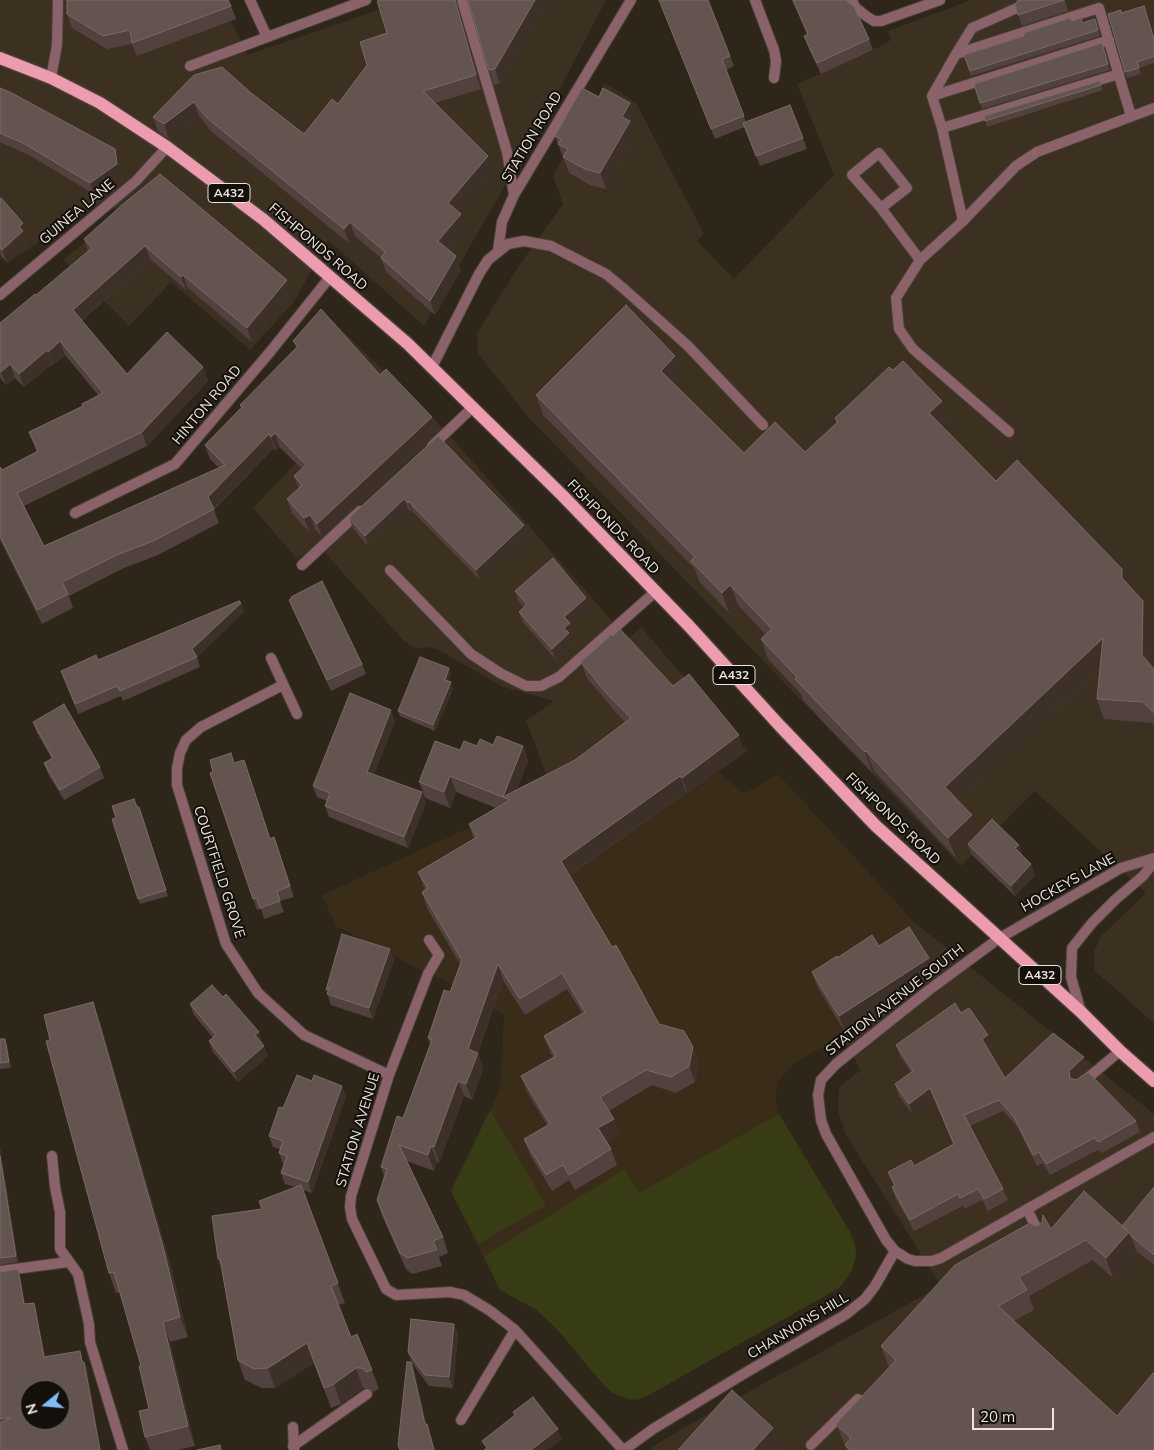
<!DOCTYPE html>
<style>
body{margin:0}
#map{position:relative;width:1154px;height:1450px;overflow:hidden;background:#2e2619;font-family:Mulish,sans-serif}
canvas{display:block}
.north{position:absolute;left:20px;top:1380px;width:50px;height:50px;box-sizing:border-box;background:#130f0a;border:1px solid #69655e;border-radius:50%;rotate:253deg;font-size:14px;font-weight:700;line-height:20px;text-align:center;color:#ebe5dd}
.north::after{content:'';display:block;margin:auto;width:18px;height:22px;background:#7ebdf9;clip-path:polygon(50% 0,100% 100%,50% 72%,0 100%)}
.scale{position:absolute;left:972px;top:1408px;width:82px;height:22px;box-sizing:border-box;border:2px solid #ebe5dd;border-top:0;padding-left:6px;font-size:15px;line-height:18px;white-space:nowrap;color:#ebe5dd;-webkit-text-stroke:4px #130f0a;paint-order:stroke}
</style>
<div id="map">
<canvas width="1154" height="1450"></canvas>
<div class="north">N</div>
<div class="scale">20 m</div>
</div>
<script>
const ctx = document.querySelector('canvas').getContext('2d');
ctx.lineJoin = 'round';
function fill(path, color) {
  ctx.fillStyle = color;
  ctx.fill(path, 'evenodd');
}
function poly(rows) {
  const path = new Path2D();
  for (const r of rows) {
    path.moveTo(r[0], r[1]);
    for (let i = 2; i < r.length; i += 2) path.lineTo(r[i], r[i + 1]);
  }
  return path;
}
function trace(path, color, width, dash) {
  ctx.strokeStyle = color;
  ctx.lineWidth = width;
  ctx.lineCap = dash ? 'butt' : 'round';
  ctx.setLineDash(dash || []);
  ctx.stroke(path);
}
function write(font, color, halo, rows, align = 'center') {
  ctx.font = font + ' Mulish,sans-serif';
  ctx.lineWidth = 4;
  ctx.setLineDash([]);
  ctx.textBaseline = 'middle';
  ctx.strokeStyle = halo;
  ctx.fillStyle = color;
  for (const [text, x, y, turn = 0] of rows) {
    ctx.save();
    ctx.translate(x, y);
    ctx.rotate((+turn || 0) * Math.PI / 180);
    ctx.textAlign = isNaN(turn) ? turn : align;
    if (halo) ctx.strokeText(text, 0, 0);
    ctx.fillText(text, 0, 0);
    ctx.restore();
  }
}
const commercial = poly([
 [0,0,221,0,247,55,408,0,606,0,552,104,424,326,328,240,294,302,250,350,171,282,129,326,63,260,120,214,106,199,7,263,0,255],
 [971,0,1154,0,1154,1023,1095,971,1094,952,1101,936,1146,893,1035,791,961,866,529,418,477,352,477,333,518,267,563,204,553,176,605,83,636,103,704,234,697,241,734,279,834,175,797,84,873,50,891,40,888,31],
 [324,313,443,428,628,639,641,627,748,751,561,883,552,789,526,721,554,701,503,687,439,650,427,647,415,649,404,641,318,545,297,559,253,508,296,463,242,414],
 [915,923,1154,1114,1154,1450,648,1450,681,1429,941,1286,846,1135,838,1111,839,1087,861,1070,841,1036,935,976,906,931]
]);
const built = poly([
 [719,772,744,794,778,774,915,923,906,931,935,976,841,1036,792,1065,777,1083,776,1100,779,1114,850,1232,855,1244,856,1255,852,1271,847,1279,839,1288,645,1397,636,1400,627,1399,612,1392,603,1384,556,1328,535,1309,500,1290,451,1191,500,1090,504,1016,468,991,428,974,336,926,322,895,512,808,561,883]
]);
const green = poly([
 [490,1110,546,1205,478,1244,451,1191],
 [779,1114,850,1232,855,1244,856,1255,852,1271,839,1288,645,1397,636,1400,627,1399,612,1392,603,1384,556,1328,535,1309,500,1290,484,1256,625,1169,639,1193]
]);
const lane = poly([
 [852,0,855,7,866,16,874,21,881,21,940,0],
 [956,54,972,28,1017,8],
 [51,78,57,45,58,0],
 [932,96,1109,40],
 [942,128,1119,74],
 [881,208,907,188,879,153,852,175,881,208,920,260],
 [963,221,942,128,932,96,956,54,1099,8,1131,116],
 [508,244,524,241,551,246,606,274,623,288,688,346,763,425],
 [1009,432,913,349,899,329,896,298,920,260,963,221,1016,166,1037,152,1154,108],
 [432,446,473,407],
 [302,565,360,511],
 [390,570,471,654,500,673,526,686,541,686,559,677],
 [428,974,439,955,429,940],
 [1083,1082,1120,1051],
 [52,1156,55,1187,60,1212,60,1249,78,1274,89,1324,90,1342,123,1450],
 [1027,1209,1041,1237],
 [0,1271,68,1262],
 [811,1445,858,1399],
 [293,1446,367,1394]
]);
const street = poly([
 [250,0,267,37],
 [462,0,507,152,514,195],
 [755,0,774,50,776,61,774,78],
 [190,66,366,0],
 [498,251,502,222,514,195,631,0],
 [0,295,136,181,167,147],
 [432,367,479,274,488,260,508,244],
 [75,513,175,464,270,352,330,277],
 [271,658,297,714],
 [559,677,655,592],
 [283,685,201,727,186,740,180,753,177,768,177,785,226,944,258,993,304,1035,389,1075],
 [1154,858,1121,868,998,939,929,990,836,1064,821,1080,818,1095,821,1120,826,1134,886,1240,895,1251,908,1259,915,1261,932,1261,941,1258,1154,1137],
 [428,974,389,1075,351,1196,350,1207,352,1219,386,1289,396,1295,450,1292,464,1295,489,1310,515,1330,623,1450],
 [1081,1012,1071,977,1072,948,1092,923,1116,899,1143,876,1154,862],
 [461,1420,515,1330],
 [293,1427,294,1450],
 [624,1450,653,1429,745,1373,845,1315,865,1299,875,1286,895,1251]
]);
const primary = poly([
 [0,58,51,78,100,103,167,147,264,220,408,344,563,496,689,626,780,726,876,826,1081,1012,1120,1051,1154,1081]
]);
const wall = poly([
 [380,0,456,0,481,89,435,103,493,170,458,212,466,228,448,249,461,270,435,315,386,272,381,258,355,236,349,243,212,132,199,116,169,139,158,131,153,117,194,75,250,92,304,134,338,104,367,65,387,33],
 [468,0,549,0,500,83,494,85,489,70],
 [659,0,730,56,734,66,726,70,746,122,803,138,807,149,760,166,745,127,715,139],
 [792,0,846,0,869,39,873,50,821,74,808,47,804,36,807,34],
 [1015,0,1065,0,1068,11,1022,26,1018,15,1018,2,1016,1],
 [231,6,236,19,137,56,132,44,107,49,72,28,67,14],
 [1121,13,1154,38,1154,63,1139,68,1141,74,1127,78,1125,72],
 [1095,19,1100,36,971,76,964,55,1071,21,1083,23],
 [1104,49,1110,70,982,109,974,84],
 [1100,81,1103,90,987,127,984,116],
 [0,88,119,160,121,174,94,194,29,155,0,142],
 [599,97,630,103,636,119,632,126,636,137,606,189,590,185,569,173,555,136],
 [0,200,27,235,25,237,28,243,7,262,2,257,0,259],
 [122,205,287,280,292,294,252,342,188,288,186,290,150,259,82,321,127,374,203,367,208,381,147,446,24,506,44,546,219,468,210,459,205,445,241,408,240,405,296,348,293,341,380,375,432,417,437,430,322,537,315,529,309,532,292,513,287,499,299,489,294,476,302,469,280,447,276,450,274,448,214,510,219,523,158,555,124,568,69,596,73,608,42,624,0,540,0,467,2,470,37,452,29,432,82,406,99,396,65,355,53,365,52,364,24,387,15,378,6,385,0,378,0,323,36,295,88,251,84,239],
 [675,356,682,376,675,384,744,453,805,452,836,423,835,418,893,370,942,401,949,421,943,427,996,481,1122,569,1128,584,1151,621,1149,664,1154,669,1154,726,1151,723,1104,719,1097,699,1100,668,959,802,978,833,1022,856,1031,864,1035,875,1015,896,972,855,968,846,956,858,874,771,872,772,828,727,803,700,801,694,768,659,761,639,765,634,738,605,729,613,699,581,695,569,543,415,536,395],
 [438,436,524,525,528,535,480,580,413,512,412,513,408,509,368,546,353,528,349,518],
 [515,591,590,609,570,626,573,634,570,637,573,644,556,660,523,622,519,612,524,607,519,602],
 [289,600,362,664,366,674,331,691,293,610],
 [241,603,244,612,197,657,200,667,123,701,121,696,78,714,61,671,98,660],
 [613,636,673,686,744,751,687,793,686,792,569,875,612,947,659,1024,699,1062,695,1082,676,1093,652,1085,609,1111,620,1135,607,1142,611,1149,617,1165,575,1190,569,1180,552,1191,530,1155,524,1139,547,1125,527,1092,521,1076,553,1057,550,1052,544,1036,582,1013,567,989,525,1015,503,980,478,1053,483,1069,472,1100,464,1096,439,1163,437,1162,434,1171,407,1161,443,1237,448,1253,439,1257,442,1266,412,1274,406,1269,382,1216,377,1200,384,1176,381,1167,403,1118,430,1045,428,1038,450,992,460,964,427,908,422,892,425,890,418,872,474,839,469,824,496,808,456,792,450,808,425,798,419,782,460,750,477,746,493,745,523,746,528,761,517,789,575,760,625,722,614,710,587,678,581,662],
 [449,668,451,674,448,681,453,688,435,731,400,716,398,711],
 [395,721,374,774,426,803,408,848,329,817,325,806,327,801,317,797,313,786],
 [33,722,100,767,104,778,64,800,48,774,44,763,52,759,37,733],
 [234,763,248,771,270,838,274,837,294,897,280,901,284,912,264,919,261,909,257,910,210,773],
 [134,799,168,896,140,904,112,819,116,818],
 [879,946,935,974,845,1032,818,988,812,972,837,958],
 [390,949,394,960,373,1019,331,1005,326,990],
 [190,1004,263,1043,262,1043,264,1046,268,1056,238,1082,213,1052,209,1041,213,1038,194,1015],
 [961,1013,992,1046,988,1050,1005,1078,1089,1068,1075,1080,1136,1121,1140,1132,1102,1153,1098,1150,1050,1175,1043,1163,1037,1166,1018,1128,1003,1111,970,1126,1003,1189,1008,1200,988,1211,982,1200,964,1209,963,1206,914,1231,896,1199,892,1187,894,1186,888,1172,914,1166,953,1144,935,1100,913,1115,899,1096,895,1084,911,1072,900,1056,896,1045],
 [100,1022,172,1270,188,1337,170,1342,195,1446,178,1450,150,1450,145,1437,149,1409,141,1366,120,1292,116,1293,109,1273],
 [0,1039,5,1039,7,1045,11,1068,0,1069],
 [312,1081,342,1086,346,1096,312,1193,303,1190,345,1303,338,1305,351,1337,372,1370,379,1389,373,1392,369,1388,363,1388,341,1404,331,1408,314,1363,275,1388,262,1388,245,1380,238,1360,221,1267,218,1259,261,1209,296,1187,285,1184,281,1173,284,1164,283,1164,279,1153,280,1149,273,1147,269,1136,283,1108],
 [0,1147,18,1262,0,1265],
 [1154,1187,1154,1265,1136,1251,1137,1252,1113,1278,1093,1260,1029,1296,1034,1310,1014,1321,1154,1450,847,1450,836,1424,890,1367,888,1365,881,1346,1035,1226,1051,1229,1122,1226],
 [0,1272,20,1275,25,1304,34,1303,36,1309,45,1357,80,1351,83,1362,84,1362,87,1368,0,1450],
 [454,1324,458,1334,453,1388,429,1386,412,1363,408,1352]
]);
const shadedWall = poly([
 [455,0,456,0,481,89,476,75],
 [535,0,549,0,500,83,495,69],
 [194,102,199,116,169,139,164,124],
 [630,103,636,119,632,126,636,137,606,189,600,173,622,117],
 [115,149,119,160,121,174,94,194,90,183],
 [488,156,493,170,454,217,448,203],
 [461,214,466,228,443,255,438,241],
 [350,222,355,236,349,243,344,229],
 [23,223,27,235,25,237,28,243,7,262,2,250,19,227],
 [145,246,150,259,78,324,73,310],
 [0,252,2,257,0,259],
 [456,256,461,270,435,315,430,301],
 [183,275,188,288,186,290,181,277],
 [287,280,292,294,252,342,247,328],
 [60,341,65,355,53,365,48,352],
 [47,350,52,364,24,387,19,374],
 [675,356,682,376,669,391,661,371],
 [10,364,15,378,6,385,1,372],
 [203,367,208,381,147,446,142,432],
 [942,401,949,421,937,433,929,413],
 [432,417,437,430,322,537,317,524],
 [275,433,280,447,276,450,271,437],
 [269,434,274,448,213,510,208,497],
 [404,499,408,509,368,546,365,536],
 [409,502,413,512,412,513,408,503],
 [310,515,315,529,309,532,304,518],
 [524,525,528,535,480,580,476,570],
 [1122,569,1130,589,1122,578],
 [730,585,738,605,729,613,722,593],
 [586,598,590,609,570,626,573,634,570,637,573,644,556,660,552,649,564,628,564,617],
 [1143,601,1151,621,1149,676,1142,655],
 [241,603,244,612,197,657,192,649],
 [1103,638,1110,658,953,808,945,787],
 [449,668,451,674,447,685,445,680],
 [451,682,453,688,435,731,433,725],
 [391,710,395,721,371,782,367,772],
 [739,735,744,751,687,793,682,778],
 [523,746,528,761,512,804,510,800,503,797],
 [866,751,874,771,872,772,865,752],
 [450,776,456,792,450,808,444,792],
 [680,776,686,792,567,876,561,861],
 [422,792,426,803,408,848,404,837],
 [972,815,979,835,956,858,948,838],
 [1019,845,1023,855,1015,848],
 [1031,864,1035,875,1015,896,1011,886],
 [390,949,394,960,373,1019,369,1008],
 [929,958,935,974,845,1032,839,1016],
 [498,964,503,980,477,1055,478,1053,483,1069,472,1100,466,1084,468,1049],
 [93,1002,100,1022,172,1270,188,1337,180,1317],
 [259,1032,263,1043,259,1046,255,1035],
 [988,1035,992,1046,986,1051,982,1039],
 [5,1039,7,1045,11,1068,9,1062],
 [264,1046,268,1056,238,1082,234,1072],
 [693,1047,699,1062,695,1082,689,1066],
 [1084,1057,1089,1068,1073,1082,1070,1078,1069,1071],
 [458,1081,464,1096,439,1163,434,1147],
 [342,1086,346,1096,312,1193,308,1182],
 [930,1088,935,1100,913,1115,909,1104],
 [614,1119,620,1135,604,1144,598,1128],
 [431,1146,437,1162,434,1171,428,1155],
 [0,1147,4,1172,18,1262,16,1256,0,1156],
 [1129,1232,1137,1252,1113,1278,1106,1258],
 [18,1269,20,1275,26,1310,24,1304],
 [34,1303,36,1309,46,1364,44,1357],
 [163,1322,170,1342,195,1446,188,1426],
 [454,1324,458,1334,453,1388,449,1377],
 [307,1343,314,1363,275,1388,268,1368],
 [84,1362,87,1368,101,1450,100,1450],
 [411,1362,415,1373,429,1435,425,1424],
 [356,1368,363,1388,341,1404,334,1384],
 [427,1424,431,1435,435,1450,434,1450],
 [773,1428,781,1448,779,1450,753,1450],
 [558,1429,562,1439,548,1450,531,1450]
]);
const building = poly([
 [67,0,228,0,231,6,132,43,130,30,103,36,67,14,67,0],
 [380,0,455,0,476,75,423,91,488,156,448,203,461,214,438,241,456,256,430,301,381,258,385,252,350,222,344,229,207,118,194,102,164,124,153,117,194,75,222,67,250,92,304,134,332,99,338,104,367,65,360,42,387,33,377,1,380,0],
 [468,0,535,0,495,69,489,70,468,0],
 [659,0,708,0,730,56,722,59,744,116,711,129,659,0],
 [793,0,846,0,854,7,869,39,817,63,804,36,808,34,793,0],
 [1019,0,1064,0,1018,15,1015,4,1019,0],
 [1144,6,1154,39,1154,56,1137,62,1139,68,1125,72,1108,14,1121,10,1121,13,1144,6],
 [1070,18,1071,21,1081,18,1082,23,1095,19,1098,30,970,71,964,55,1024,36,1024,33,1070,18],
 [1102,43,1108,64,980,103,974,84,1102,43],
 [1100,81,1101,85,985,121,984,116,1100,81],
 [0,88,10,92,115,149,117,164,90,183,25,144,0,133,0,88],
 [582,88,599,97,603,88,630,103,622,117,630,121,600,173,585,169,563,157,568,149,558,144,561,139,555,136,582,88],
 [790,105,803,138,756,156,743,123,790,105],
 [160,174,287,280,247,328,183,275,181,277,145,246,73,310,127,374,167,332,203,367,142,432,17,493,44,546,225,465,205,445,242,407,240,405,298,346,293,341,321,309,380,375,386,369,432,417,317,524,310,515,304,518,287,499,302,485,294,476,306,465,275,433,271,437,269,434,208,497,214,509,153,541,119,554,62,582,68,594,37,610,0,536,0,467,2,470,38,451,29,432,83,406,82,404,103,393,60,341,48,352,47,350,19,374,10,364,1,372,0,370,0,323,35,294,36,295,92,248,84,239,122,205,160,174],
 [1,198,23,223,19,227,23,231,2,250,0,248,0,200,1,198],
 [626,305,675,356,661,371,744,453,775,422,805,452,838,422,835,418,889,367,893,370,903,361,942,401,929,413,996,481,1017,460,1122,569,1122,578,1143,601,1142,655,1154,669,1154,713,1143,702,1097,699,1103,638,945,787,972,815,948,838,866,751,865,752,821,706,795,679,797,677,761,639,772,629,730,585,722,593,691,561,695,557,536,395,626,305],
 [438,436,524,525,476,570,409,502,408,503,404,499,365,536,349,518,438,436],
 [553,558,586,598,564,617,570,623,564,628,569,633,552,649,519,612,527,604,515,591,553,558],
 [322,581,362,664,327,680,289,600,292,598,291,597,322,581],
 [239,601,241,603,192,649,197,657,120,691,117,686,75,704,61,671,96,655,98,660,239,601],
 [620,629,673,686,689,674,739,735,682,778,680,776,561,861,612,947,616,945,659,1024,684,1031,693,1047,689,1066,671,1077,646,1070,600,1097,614,1119,598,1128,611,1149,569,1175,563,1165,546,1175,524,1139,550,1124,521,1076,556,1056,544,1036,585,1012,562,973,520,999,498,964,468,1049,478,1053,466,1084,458,1081,434,1147,431,1146,428,1155,399,1145,443,1237,433,1241,437,1250,407,1258,400,1253,377,1200,387,1169,381,1167,397,1116,403,1118,432,1040,428,1038,444,990,450,992,462,960,422,892,428,888,418,872,477,837,469,824,510,800,450,776,444,792,419,782,435,741,460,750,464,741,477,746,480,739,493,745,497,736,523,746,503,797,575,760,631,718,608,695,581,662,612,634,613,636,620,629],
 [420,657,449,668,445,680,451,682,433,725,398,711,420,657],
 [350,693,391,710,367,772,422,792,404,837,325,806,330,793,313,786,350,693],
 [64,704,100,767,60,790,44,763,53,758,33,722,64,704],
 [231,753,234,763,244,760,270,839,274,837,290,886,277,891,280,901,260,908,257,898,253,899,210,773,213,772,210,760,231,753],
 [134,799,137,807,139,807,166,890,138,899,112,819,116,818,112,806,134,799],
 [992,819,1019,845,1015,848,1031,864,1011,886,968,844,992,819],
 [909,927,929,958,839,1016,812,972,837,956,837,958,872,935,879,946,909,927],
 [342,934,390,949,369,1008,327,994,330,987,326,990,342,934],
 [212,985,223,997,226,994,259,1032,255,1035,264,1046,234,1072,209,1041,216,1035,190,1004,212,985],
 [93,1002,164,1250,180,1317,163,1322,188,1426,145,1437,139,1411,149,1409,139,1366,141,1366,114,1272,109,1273,46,1041,50,1040,44,1015,93,1002],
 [955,1003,961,1013,969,1008,988,1035,982,1039,1005,1078,1053,1033,1084,1057,1069,1071,1070,1078,1076,1080,1088,1072,1136,1121,1098,1142,1094,1138,1046,1164,1039,1152,1033,1155,1014,1117,999,1100,964,1115,1003,1189,984,1199,978,1189,960,1198,958,1194,910,1220,892,1187,895,1185,888,1172,911,1160,914,1166,954,1144,930,1088,909,1104,895,1084,913,1071,896,1045,955,1003],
 [0,1039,5,1039,9,1062,0,1063,0,1039],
 [297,1075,312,1081,314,1075,342,1086,308,1182,281,1173,287,1156,279,1153,283,1141,269,1136,279,1107,283,1108,297,1075],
 [0,1156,16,1256,0,1258,0,1156],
 [301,1185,338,1283,331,1286,351,1337,357,1334,372,1370,366,1372,362,1368,356,1368,334,1384,324,1388,307,1343,268,1368,254,1369,238,1360,220,1259,218,1259,212,1216,262,1209,259,1201,301,1185],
 [1154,1187,1154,1255,1131,1236,1129,1232,1122,1226,1154,1187],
 [1084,1191,1129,1232,1106,1258,1086,1240,1019,1277,1027,1290,998,1306,1117,1416,1154,1372,1154,1450,850,1450,845,1445,851,1438,836,1424,896,1360,881,1346,955,1265,1030,1223,1035,1226,1039,1225,1042,1223,1043,1215,1051,1229,1084,1191],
 [18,1269,24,1304,34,1303,44,1357,80,1351,82,1362,84,1362,100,1450,0,1450,0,1423,11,1418,0,1419,0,1272,18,1269],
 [30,1390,60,1390,60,1420,30,1420,30,1390],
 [411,1319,454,1324,449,1377,425,1375,408,1352,411,1319],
 [407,1362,411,1362,425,1424,427,1424,434,1450,400,1450,398,1445,407,1362],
 [732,1390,773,1428,753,1450,678,1450,732,1390],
 [533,1397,558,1429,531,1450,484,1450,487,1448,482,1441,515,1415,513,1412,533,1397],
 [220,1445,221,1450,197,1450,220,1445]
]);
const shields = [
 [229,193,42],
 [734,675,42],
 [1040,975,42]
];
const shieldNames = [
 ["A432",229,193],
 ["A432",734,675],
 ["A432",1040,975]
];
const streetNames = [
 ["STATION ROAD",532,137,-59],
 ["GUINEA LANE",77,212,-40],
 ["FISHPONDS ROAD",318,247,41],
 ["HINTON ROAD",207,405,-50],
 ["FISHPONDS ROAD",613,527,46],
 ["FISHPONDS ROAD",893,819,44],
 ["COURTFIELD GROVE",219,872,72],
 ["HOCKEYS LANE",1068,883,-29],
 ["STATION AVENUE SOUTH",895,1000,-38],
 ["STATION AVENUE",358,1130,-73],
 ["CHANNONS HILL",798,1326,-31]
];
fill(commercial, '#3c3021');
fill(built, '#392d1a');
fill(green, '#383c14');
trace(lane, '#484134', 12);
trace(street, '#484134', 12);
trace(primary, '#484134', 15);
trace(lane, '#89626a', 10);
trace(street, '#89626a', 10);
trace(primary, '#ec9cae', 12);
fill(wall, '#52423f');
fill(shadedWall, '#3d3029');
fill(building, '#635450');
trace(building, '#786a66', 1);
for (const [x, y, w] of shields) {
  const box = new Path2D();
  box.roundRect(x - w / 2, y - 9.5, w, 19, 4);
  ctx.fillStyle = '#130f0a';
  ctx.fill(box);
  trace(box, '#ebe5dd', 1);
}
write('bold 12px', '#ebe5dd', null, shieldNames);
write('14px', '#ebe5dd', '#130f0a', streetNames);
</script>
